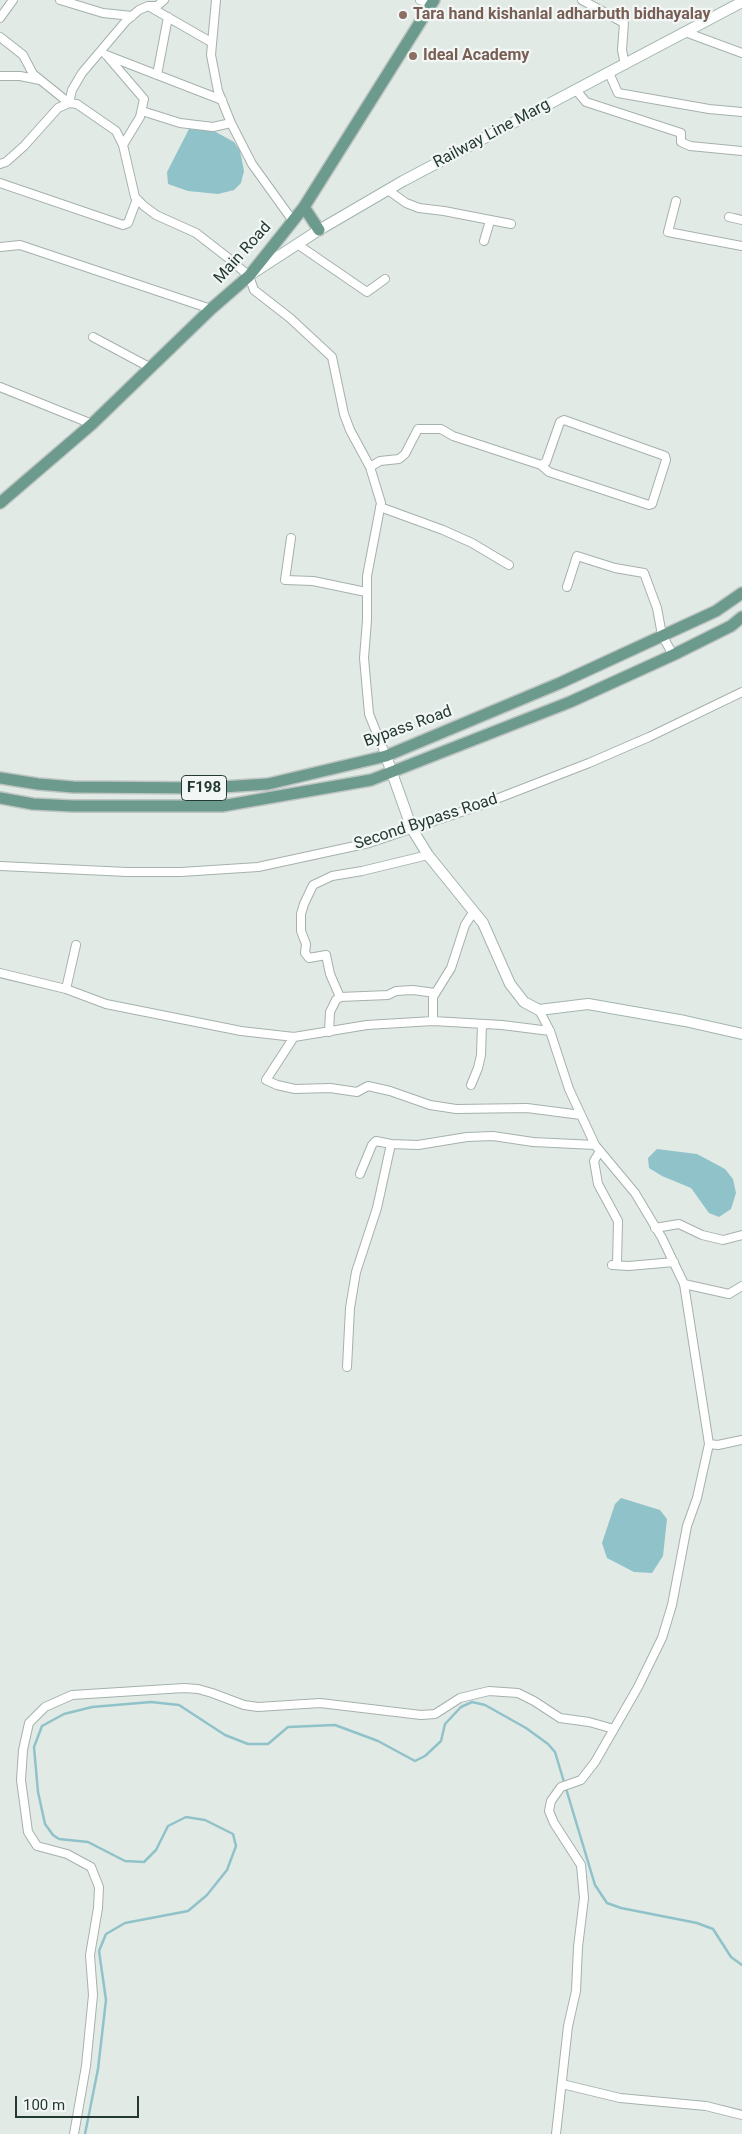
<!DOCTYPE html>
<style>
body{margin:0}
#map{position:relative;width:742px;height:2134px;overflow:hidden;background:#e2eae6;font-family:Roboto,sans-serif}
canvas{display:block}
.scale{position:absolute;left:15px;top:2096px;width:124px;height:22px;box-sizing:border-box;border:2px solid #243933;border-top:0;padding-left:6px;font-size:15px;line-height:18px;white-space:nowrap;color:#243933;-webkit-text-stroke:4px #f2f7f5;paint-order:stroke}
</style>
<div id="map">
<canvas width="742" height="2134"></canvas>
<div class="scale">100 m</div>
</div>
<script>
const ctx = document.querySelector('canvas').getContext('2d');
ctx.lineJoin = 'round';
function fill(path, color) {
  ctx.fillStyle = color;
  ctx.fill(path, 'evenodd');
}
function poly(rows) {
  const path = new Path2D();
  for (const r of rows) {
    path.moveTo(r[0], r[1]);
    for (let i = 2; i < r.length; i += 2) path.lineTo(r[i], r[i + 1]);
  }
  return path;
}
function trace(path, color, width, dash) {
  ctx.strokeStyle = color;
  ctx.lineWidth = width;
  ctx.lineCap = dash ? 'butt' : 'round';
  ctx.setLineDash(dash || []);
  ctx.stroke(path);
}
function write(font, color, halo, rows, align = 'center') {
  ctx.font = font + ' Roboto,sans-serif';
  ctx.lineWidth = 4.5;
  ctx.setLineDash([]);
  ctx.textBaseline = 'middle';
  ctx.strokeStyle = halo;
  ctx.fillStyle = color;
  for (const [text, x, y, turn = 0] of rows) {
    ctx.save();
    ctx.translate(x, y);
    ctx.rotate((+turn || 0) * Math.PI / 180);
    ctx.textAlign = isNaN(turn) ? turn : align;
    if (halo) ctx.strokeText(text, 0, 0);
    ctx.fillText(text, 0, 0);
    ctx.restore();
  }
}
const water = poly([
 [189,129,214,131,234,142,240,151,244,171,241,183,234,190,218,194,188,191,168,184,167,172],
 [657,1149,697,1154,725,1169,733,1179,736,1193,731,1209,719,1217,709,1213,691,1188,662,1176,649,1168,648,1158],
 [621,1498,660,1510,667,1519,663,1556,652,1573,634,1572,607,1558,602,1543,615,1504]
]);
const stream = poly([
 [85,2134,98,2069,106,2000,99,1951,106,1934,125,1923,188,1911,207,1895,227,1870,236,1846,233,1834,205,1820,186,1817,168,1826,156,1850,144,1862,125,1861,88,1842,59,1839,53,1835,45,1824,38,1792,34,1747,42,1726,64,1714,92,1707,151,1702,179,1705,225,1735,248,1744,268,1744,288,1727,335,1725,378,1741,415,1761,425,1756,441,1741,445,1724,461,1707,472,1702,485,1705,526,1728,548,1744,555,1752,595,1885,607,1903,621,1908,697,1923,713,1929,731,1957,742,1965]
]);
const street = poly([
 [60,0,103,13,132,16],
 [216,0,211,55,218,91,231,123,252,164,293,221],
 [420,0,432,3],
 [582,0,624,23,622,50,625,65],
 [150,7,211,42],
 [0,18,13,0],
 [685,32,742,53],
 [0,37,23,55,33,74,69,103,72,90,82,73,126,21,139,10,148,6,157,6,164,0],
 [106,55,222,100],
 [108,57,144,99,140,117,123,145],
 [609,73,618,93,709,109,742,112],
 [157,75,168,17],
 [0,76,20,76,40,80],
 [576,90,586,102,681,133,681,142,690,146,742,151],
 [142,111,180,123,213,127,231,123],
 [0,164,6,162,24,146,58,108,69,103,77,104,116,131,123,145,135,197,144,206,156,215,196,233,227,257,249,276,254,290,290,318,332,357,344,414,350,430,370,467,381,503,367,576,367,620,364,658,369,714,386,756],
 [0,183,123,225,128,223,137,199],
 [388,190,406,203,419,208,444,211,511,224],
 [676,201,668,232,742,246],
 [729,217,742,220],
 [484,241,490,221],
 [297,244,367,292,385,279],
 [0,247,20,245,211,309],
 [93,337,151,368],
 [0,387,92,424],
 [370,467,380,461,399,459,405,454,418,429,441,429,453,436,541,465,546,462,560,422,564,420,665,456,666,460,652,504,649,505,549,472,541,465],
 [380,507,443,530,472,543,509,565],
 [291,538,285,580,313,581,366,592],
 [567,587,577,556,615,568,644,573,657,608,662,635,673,655],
 [0,866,127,872,181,872,258,867,369,843,473,808,589,763,649,737,742,692],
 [0,973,66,989,106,1004,241,1031,294,1037,367,1025,433,1021,502,1025,550,1031],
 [66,989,76,945],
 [340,997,330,974,326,955,309,958,305,953,306,944,301,931,301,914,304,904,313,885,332,876,362,871,428,855],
 [539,1010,550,1031,569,1089,595,1145,635,1193,662,1238,684,1284,709,1444,697,1498,687,1526,672,1605,662,1638,638,1687,595,1762,581,1780,561,1787,551,1801,549,1811,554,1823,581,1865,584,1898,578,1947,576,1991,568,2026,556,2134],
 [433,1021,433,997,451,968,465,925,474,911],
 [329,1032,330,1012,336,1000,340,997,388,995,396,991,413,990,435,993],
 [294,1037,266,1080,277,1085,295,1089,330,1088,357,1092,368,1086,390,1091,430,1105,456,1109,527,1108,581,1115],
 [471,1085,478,1068,481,1055,482,1024],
 [600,1151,594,1161,598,1184,618,1221,617,1265],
 [360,1174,372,1145,376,1141,391,1144,418,1145,467,1137,493,1136,533,1142,595,1145],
 [655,1228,679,1224,702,1235,723,1240,742,1235],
 [612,1265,629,1266,674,1262],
 [684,1284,729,1294,742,1286],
 [347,1367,350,1308,356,1272,377,1208,391,1144],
 [709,1444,718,1445,742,1440],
 [562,2084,620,2098,706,2106,742,2115],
 [74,2134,86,2066,93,1995,90,1955,98,1908,99,1887,91,1867,67,1854,37,1846,28,1832,21,1780,23,1750,29,1723,45,1707,72,1695,184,1688,198,1689,212,1693,244,1705,258,1707,320,1703,421,1715,435,1714,460,1698,489,1691,518,1693,534,1701,560,1718,589,1722,614,1729]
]);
const secondary = poly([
 [253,273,319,230,403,181,742,2],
 [386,756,412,829,428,855,483,923,510,984,524,1002,539,1010,588,1004,685,1021,742,1034]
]);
const primary = poly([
 [304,207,319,230],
 [0,503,92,424,211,309,249,276,304,207,434,0],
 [0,778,38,784,73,787,207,788,268,784,386,756,560,683,716,611,742,593],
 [0,798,33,804,73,806,222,806,371,780,570,702,673,655,731,626,742,617]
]);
const markers = [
 [403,15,5,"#8d6e63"],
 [413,56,5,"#8d6e63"]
];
const shields = [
 [204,788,45]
];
const shieldNames = [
 ["F198",204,788]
];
const educationNames = [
 ["Tara hand kishanlal adharbuth bidhayalay",413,15],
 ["Ideal Academy",423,56]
];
const streetNames = [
 ["Railway Line Marg",492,134,-28],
 ["Main Road",243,253,-48],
 ["Bypass Road",408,727,-20],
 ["Second Bypass Road",426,822,-18]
];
fill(water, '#90c2c9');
trace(stream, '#90c2c9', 2.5);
trace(street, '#a5b1ad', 10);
trace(secondary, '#a2b5ae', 12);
trace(primary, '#bdc4c2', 14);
trace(street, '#fff', 8);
trace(secondary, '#fff', 10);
trace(primary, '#6c9b8d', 11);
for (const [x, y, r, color] of markers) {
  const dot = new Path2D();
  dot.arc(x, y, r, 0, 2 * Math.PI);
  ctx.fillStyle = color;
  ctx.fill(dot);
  trace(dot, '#f2f7f5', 2);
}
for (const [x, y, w] of shields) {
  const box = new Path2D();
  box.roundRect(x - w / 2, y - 12.5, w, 25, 4);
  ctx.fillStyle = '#f2f7f5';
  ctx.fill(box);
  trace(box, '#243933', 1);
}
write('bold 15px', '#243933', null, shieldNames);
write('bold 16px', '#785e54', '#f2f7f5', educationNames, 'left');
write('16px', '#243933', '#f2f7f5', streetNames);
</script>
